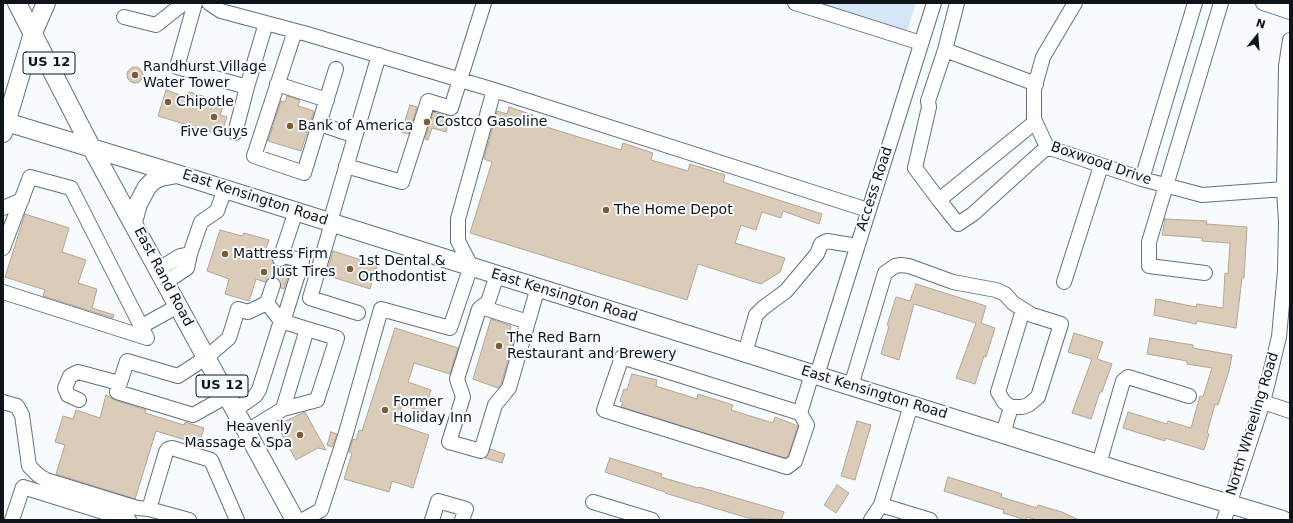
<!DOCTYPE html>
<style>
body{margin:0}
#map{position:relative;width:1293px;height:523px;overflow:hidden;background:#f7fbfe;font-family:"DejaVu Sans",sans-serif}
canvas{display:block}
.frame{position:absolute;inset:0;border:4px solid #0e141a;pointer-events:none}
.north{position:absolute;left:1237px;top:16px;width:40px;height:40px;-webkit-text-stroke:3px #f7fbfe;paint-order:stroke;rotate:17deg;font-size:11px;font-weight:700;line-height:16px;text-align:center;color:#0e141a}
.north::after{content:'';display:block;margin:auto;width:14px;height:18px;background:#0e141a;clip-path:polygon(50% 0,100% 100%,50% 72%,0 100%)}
</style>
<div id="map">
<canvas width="1293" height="523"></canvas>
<div class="frame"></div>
<div class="north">N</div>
</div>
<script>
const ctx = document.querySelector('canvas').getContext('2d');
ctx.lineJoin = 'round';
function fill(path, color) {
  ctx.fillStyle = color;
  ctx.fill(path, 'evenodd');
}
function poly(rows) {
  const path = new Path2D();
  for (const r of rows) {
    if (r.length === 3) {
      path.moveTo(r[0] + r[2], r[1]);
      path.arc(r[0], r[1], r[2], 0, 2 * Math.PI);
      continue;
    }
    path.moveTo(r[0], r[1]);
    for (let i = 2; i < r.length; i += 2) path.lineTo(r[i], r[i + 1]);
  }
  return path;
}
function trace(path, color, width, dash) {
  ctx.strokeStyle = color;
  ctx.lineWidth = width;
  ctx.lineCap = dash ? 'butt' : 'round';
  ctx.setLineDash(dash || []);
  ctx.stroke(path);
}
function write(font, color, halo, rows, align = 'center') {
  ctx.font = font + ' "DejaVu Sans",sans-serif';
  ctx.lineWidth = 4;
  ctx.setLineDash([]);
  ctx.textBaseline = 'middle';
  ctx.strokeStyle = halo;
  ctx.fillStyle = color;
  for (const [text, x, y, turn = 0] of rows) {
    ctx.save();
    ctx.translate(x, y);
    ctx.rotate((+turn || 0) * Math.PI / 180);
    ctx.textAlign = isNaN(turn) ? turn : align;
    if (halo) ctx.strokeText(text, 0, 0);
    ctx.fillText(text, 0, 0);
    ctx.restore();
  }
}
const green = poly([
 [807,3,916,3,907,31]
]);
const building = poly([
 [135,75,8],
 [166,90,183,96,190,92,224,103,220,115,227,117,221,135,158,116,166,90],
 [287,96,300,100,298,106,314,111,301,151,268,141,281,101,285,102,287,96],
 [410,105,417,107,409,134,401,132,410,105],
 [509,107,533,115,530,122,621,150,623,143,653,153,651,160,688,171,690,164,725,175,723,182,822,214,819,224,783,211,781,218,762,212,756,230,741,225,735,243,785,258,780,272,761,284,698,264,687,300,470,233,492,162,484,159,497,111,507,114,509,107],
 [433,112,450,117,446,132,432,128,428,140,425,139,433,112],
 [25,214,69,228,62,252,86,260,78,283,97,289,92,308,114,315,113,318,43,296,45,290,5,277,25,214],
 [1165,219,1207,221,1206,224,1247,227,1244,278,1242,278,1236,328,1197,321,1196,324,1154,315,1156,299,1196,307,1197,304,1223,308,1225,273,1228,274,1230,243,1202,241,1203,238,1162,235,1165,219],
 [220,230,242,236,244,233,269,240,264,254,272,257,273,264,277,267,286,265,291,267,284,289,281,288,279,279,272,277,265,282,256,279,249,301,225,294,229,279,207,271,220,230],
 [333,251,377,265,370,289,326,275,333,251],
 [916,284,986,306,981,323,995,328,986,357,984,356,975,384,956,378,976,323,914,304,899,360,881,354,889,326,887,325,896,297,910,301,916,284],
 [491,319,511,326,508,338,514,340,501,384,498,388,473,379,491,319],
 [395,328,458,348,450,374,414,363,408,382,431,390,424,412,402,405,396,424,429,435,413,488,392,481,389,492,344,479,352,453,349,452,353,439,356,440,359,430,362,431,395,328],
 [1074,333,1103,342,1097,359,1112,364,1102,392,1100,392,1091,419,1072,413,1092,359,1068,352,1074,333],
 [1150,338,1193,345,1193,348,1232,355,1229,371,1218,405,1215,404,1207,433,1209,434,1204,450,1165,438,1165,441,1123,428,1128,412,1167,424,1168,421,1191,428,1200,396,1203,397,1212,368,1187,364,1187,361,1147,354,1150,338],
 [632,374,657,380,656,386,697,399,698,394,733,405,731,410,773,423,775,417,798,426,788,456,785,458,621,407,623,402,620,401,624,389,627,390,632,374],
 [106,395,115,400,146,410,145,413,184,425,185,422,204,428,199,444,156,431,135,499,56,474,65,445,55,442,63,416,73,419,76,410,100,418,106,395],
 [305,412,326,450,318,448,296,460,277,425,305,412],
 [857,421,871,425,855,480,841,476,857,421],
 [331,432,337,434,332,447,327,445,331,432],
 [490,449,505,454,502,463,485,458,490,449],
 [610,458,662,474,661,477,698,488,699,487,784,512,781,520,748,518,665,493,665,492,605,472,610,458],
 [948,477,1002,494,1001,497,1037,508,1038,505,1062,512,1079,520,1038,520,1027,517,1026,520,1003,513,1004,510,944,491,948,477],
 [837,485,849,493,836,513,824,505,837,485]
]);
const minorTunnel = poly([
 [273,285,280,259]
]);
const minor = poly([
 [195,3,177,67,247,87,266,23],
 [209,3,221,11,307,34,494,90,868,210],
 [795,3,921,43],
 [957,3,945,50,928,101,929,107,915,168,939,200,1035,122],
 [1075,3,1043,57,1034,89,1034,119,1047,147,1142,179,1202,195,1284,189],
 [1263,3,1290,12],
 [124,17,156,25,184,3],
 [295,31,254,156,304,173,336,69],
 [945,50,1036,84],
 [277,84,327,100],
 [320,124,355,136],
 [235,133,247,87],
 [346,166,402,182,428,101,451,108,484,3],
 [1142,179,1195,3],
 [939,200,958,224,973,214,1047,147],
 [3,208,22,200],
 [330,222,379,55],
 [332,223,310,298,358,313],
 [3,248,30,177,71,188,147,338,3,292],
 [190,254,201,222,217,211,225,189],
 [282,255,302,261,283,322],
 [280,259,296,211],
 [159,269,180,256,190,254,187,268,166,282],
 [1205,273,1149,266,1149,242,1221,3],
 [497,275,488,302,479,309,457,379,463,397,449,442,481,451,495,405,509,388,538,287],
 [1064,282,1101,166],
 [481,307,528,322],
 [142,326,178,306],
 [745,353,756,315,763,308,786,291,817,254,821,244,827,241,857,246],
 [817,375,934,3],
 [851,386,885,273,895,266,901,265,909,266,953,282,996,290,1005,294,1013,303,1032,315,1061,324,1038,397,1028,405,1022,407,1011,407,1004,402,998,392,1023,310],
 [227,396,193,415,117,392,127,361,178,376,207,357,229,338,238,309,248,312,267,303,273,285],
 [79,400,68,395,65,388,70,376,78,372,119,383],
 [3,402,17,406,22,415,29,466,38,475,46,480,137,508,149,509],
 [1263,402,1290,411],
 [283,409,317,400,337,338,307,329],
 [235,410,255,396,259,390,281,321,267,303],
 [800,413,622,357,604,410,787,467,795,461,807,425,800,413,812,374],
 [247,431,283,409,307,329,281,321],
 [1003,434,1011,407],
 [1099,464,1123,381,1128,377,1189,396],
 [593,502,652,520],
 [881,505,930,520],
 [12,520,23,487,129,520],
 [189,520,149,509,166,452,168,449,172,448,211,460,237,520],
 [303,520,321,510,346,433,381,309,450,328,471,266,458,241,458,219,494,90],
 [432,520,438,501,466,509,462,520],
 [871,520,881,505,911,405],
 [1224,520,1263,402,1279,337,1285,271,1286,222,1284,189,1286,66,1290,40]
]);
const major = poly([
 [17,3,91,147,295,520],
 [3,121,177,174,1127,473,1283,520],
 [3,133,33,33,46,3],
 [133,222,138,204,147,187,154,180,161,177,177,174]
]);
const markers = [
 [135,75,4,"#7b5d31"],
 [168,102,4,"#7b5d31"],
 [214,117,4,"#7b5d31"],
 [427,122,4,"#7b5d31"],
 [290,126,4,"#7b5d31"],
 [606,210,4,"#7b5d31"],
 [225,254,4,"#7b5d31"],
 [350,269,4,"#7b5d31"],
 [264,272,4,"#7b5d31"],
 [499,346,4,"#7b5d31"],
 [385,410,4,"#7b5d31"],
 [300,435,4,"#7b5d31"]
];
const shields = [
 [49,63,52],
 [222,386,52]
];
const shieldNames = [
 ["US 12",49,63],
 ["US 12",222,386]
];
const poiNames = [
 ["Randhurst Village",143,67],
 ["Water Tower",143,83],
 ["Chipotle",176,102],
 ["Costco Gasoline",435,122],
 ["Bank of America",298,126],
 ["Five Guys",214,132,"center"],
 ["The Home Depot",614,210],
 ["Mattress Firm",233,254],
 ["1st Dental &",358,261],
 ["Orthodontist",358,277],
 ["Just Tires",272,272],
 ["The Red Barn",507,338],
 ["Restaurant and Brewery",507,354],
 ["Former",393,402],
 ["Holiday Inn",393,418],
 ["Heavenly",292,427,"right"],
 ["Massage & Spa",292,443,"right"]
];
const streetNames = [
 ["Boxwood Drive",1101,164,19],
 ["Access Road",875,189,-72],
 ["East Kensington Road",255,198,18],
 ["East Rand Road",163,277,62],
 ["East Kensington Road",564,296,17],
 ["East Kensington Road",874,393,17],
 ["North Wheeling Road",1253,424,-73]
];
fill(green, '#d4e6f8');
fill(building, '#daccb9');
trace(building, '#b2a491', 1);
trace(minorTunnel, '#d4d8dc', 14, [14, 7]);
trace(minor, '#60707f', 16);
trace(major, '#60707f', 20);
trace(minor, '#fff', 14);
trace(major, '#fff', 18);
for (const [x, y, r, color] of markers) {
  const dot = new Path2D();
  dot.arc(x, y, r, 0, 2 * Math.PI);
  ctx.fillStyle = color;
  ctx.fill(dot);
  trace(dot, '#f7fbfe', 1.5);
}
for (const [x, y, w] of shields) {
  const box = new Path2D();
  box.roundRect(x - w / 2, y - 11, w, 22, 3);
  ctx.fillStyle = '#f7fbfe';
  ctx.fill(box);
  trace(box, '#0e141a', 1);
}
write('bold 13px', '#0e141a', null, shieldNames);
write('14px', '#0e141a', '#f7fbfe', poiNames, 'left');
write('14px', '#0e141a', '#f7fbfe', streetNames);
</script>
